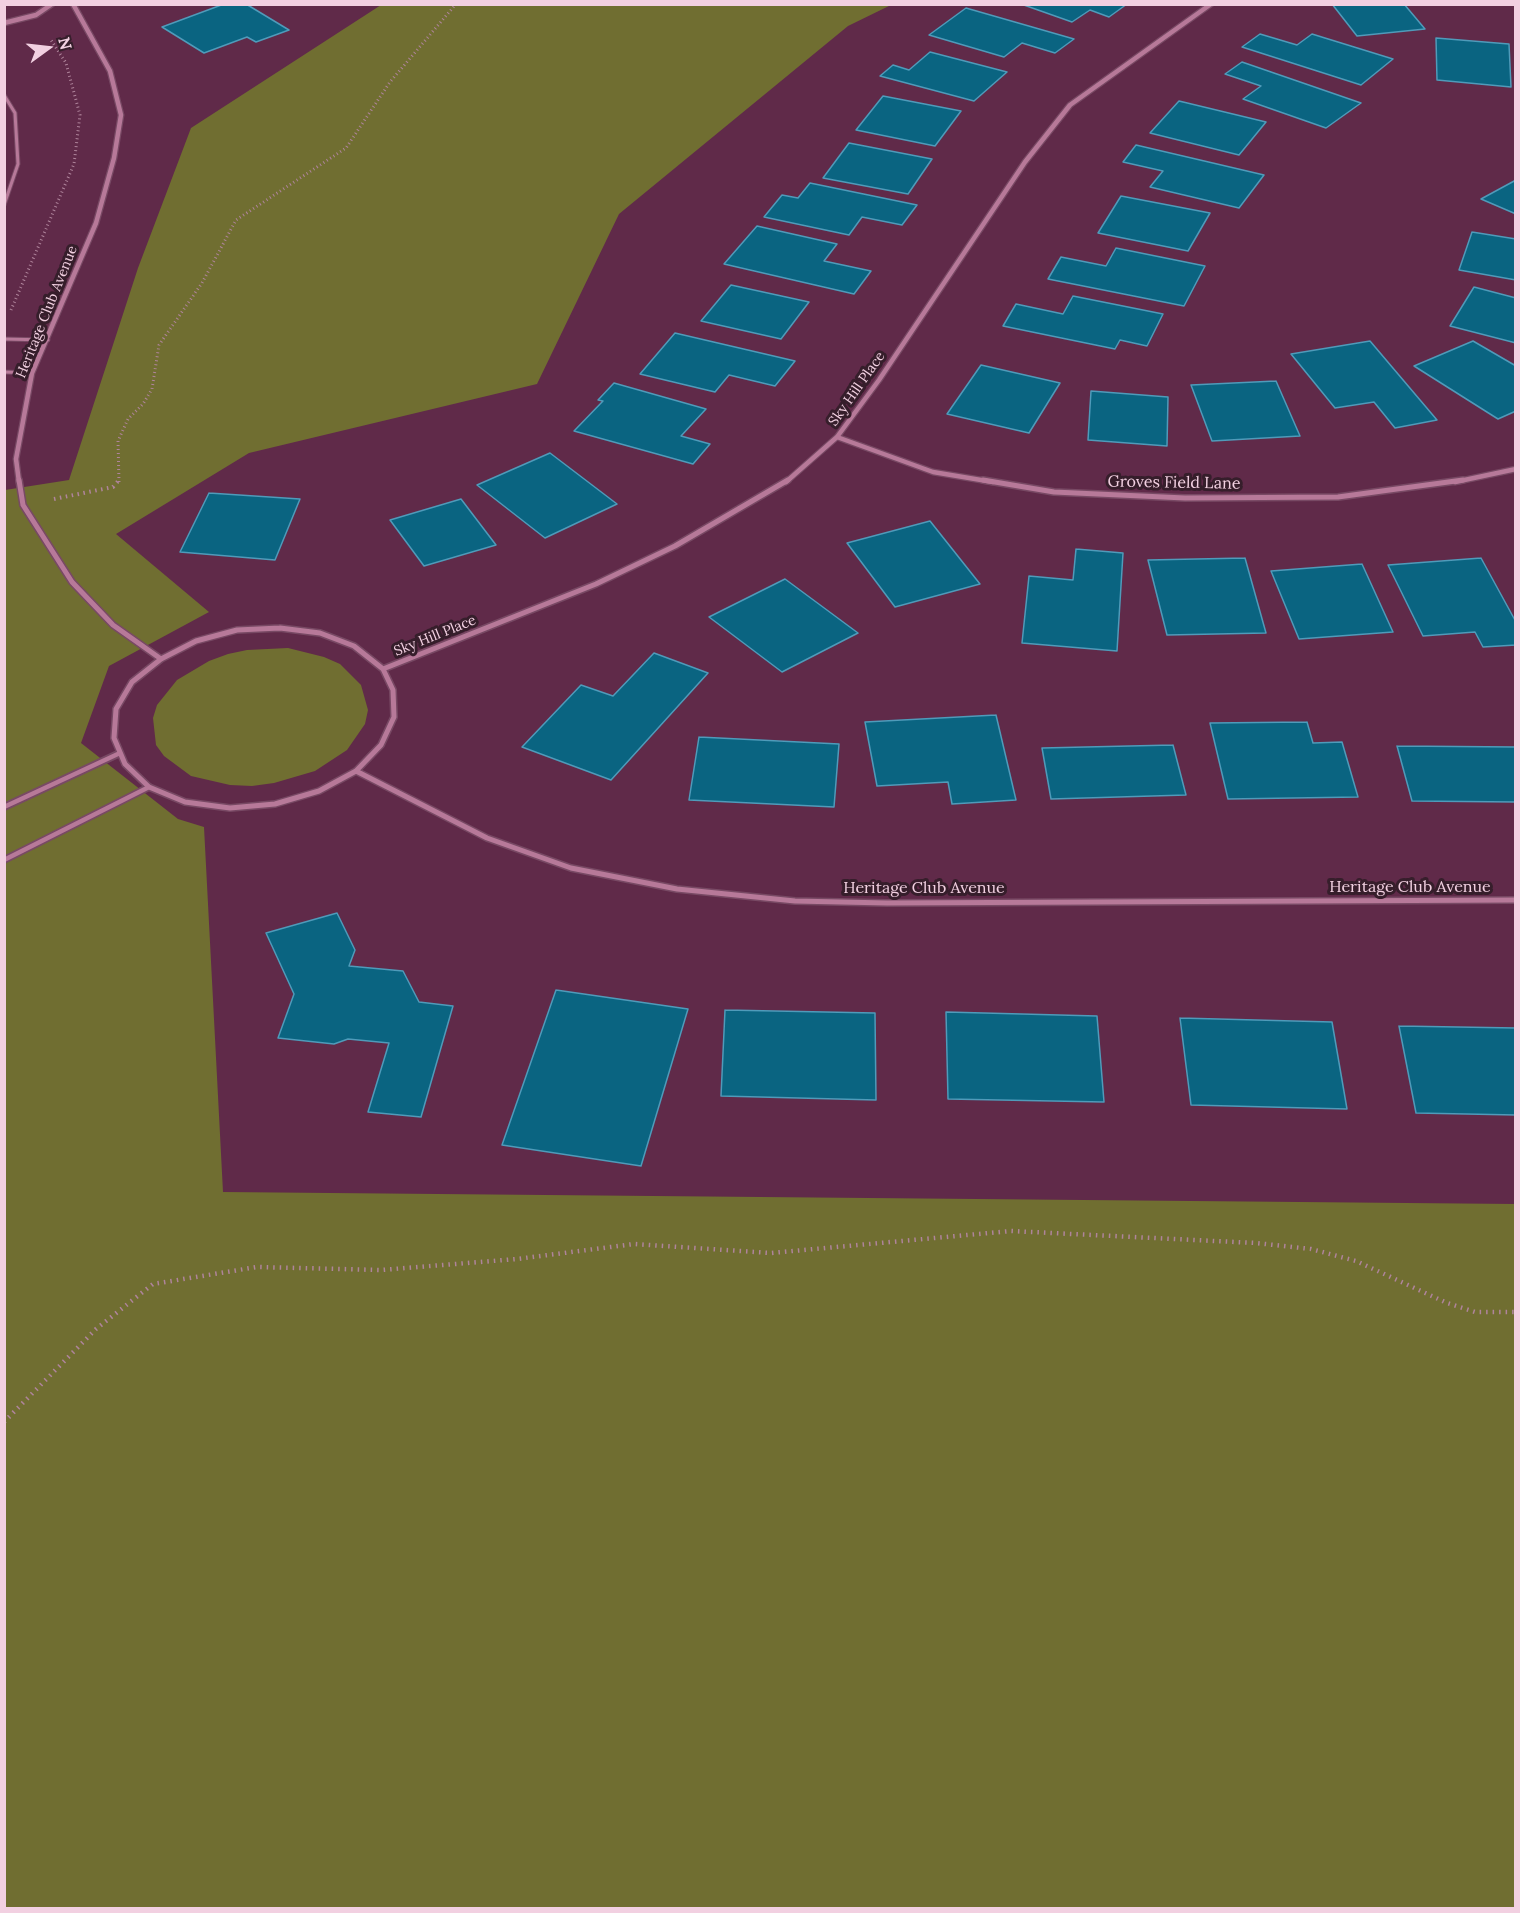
<!DOCTYPE html>
<style>
body{margin:0}
#map{position:relative;width:1520px;height:1913px;overflow:hidden;background:#602a49;font-family:Lora,serif}
canvas{display:block}
.frame{position:absolute;inset:0;border:6px solid #f2d0e1;pointer-events:none}
.north{position:absolute;left:18px;top:18px;width:60px;height:60px;-webkit-text-stroke:4px #361e2b;paint-order:stroke;rotate:75deg;font-size:16px;font-weight:700;line-height:24px;text-align:center;color:#f2d0e1}
.north::after{content:'';display:block;margin:auto;width:21px;height:27px;background:#f2d0e1;clip-path:polygon(50% 0,100% 100%,50% 72%,0 100%)}
</style>
<div id="map">
<canvas width="1520" height="1913"></canvas>
<div class="frame"></div>
<div class="north">N</div>
</div>
<script>
const ctx = document.querySelector('canvas').getContext('2d');
ctx.lineJoin = 'round';
function fill(path, color) {
  ctx.fillStyle = color;
  ctx.fill(path, 'evenodd');
}
function poly(rows) {
  const path = new Path2D();
  for (const r of rows) {
    path.moveTo(r[0], r[1]);
    for (let i = 2; i < r.length; i += 2) path.lineTo(r[i], r[i + 1]);
  }
  return path;
}
function trace(path, color, width, dash) {
  ctx.strokeStyle = color;
  ctx.lineWidth = width;
  ctx.lineCap = dash ? 'butt' : 'round';
  ctx.setLineDash(dash || []);
  ctx.stroke(path);
}
function write(font, color, halo, rows, align = 'center') {
  ctx.font = font + ' Lora,serif';
  ctx.lineWidth = 6;
  ctx.setLineDash([]);
  ctx.textBaseline = 'middle';
  ctx.strokeStyle = halo;
  ctx.fillStyle = color;
  for (const [text, x, y, turn = 0] of rows) {
    ctx.save();
    ctx.translate(x, y);
    ctx.rotate((+turn || 0) * Math.PI / 180);
    ctx.textAlign = isNaN(turn) ? turn : align;
    if (halo) ctx.strokeText(text, 0, 0);
    ctx.fillText(text, 0, 0);
    ctx.restore();
  }
}
const green = poly([
 [381,5,891,5,848,26,619,214,537,384,249,453,116,534,209,612,109,666,81,743,178,819,204,827,223,1192,1515,1204,1515,1908,5,1908,5,490,69,480,138,268,191,128],
 [288,648,324,657,340,664,361,685,368,710,365,724,347,750,315,771,274,783,252,786,230,785,191,776,164,756,156,745,153,718,157,705,177,680,209,661,228,654,247,650]
]);
const building = poly([
 [224,4,246,4,289,30,256,42,247,37,204,53,162,27,224,4],
 [1021,4,1127,4,1109,17,1090,10,1072,22,1021,4],
 [1332,4,1404,4,1425,29,1357,36,1332,4],
 [966,8,1074,39,1055,53,1022,43,1004,57,929,35,966,8],
 [1260,34,1297,45,1312,34,1393,59,1361,85,1242,47,1260,34],
 [1436,38,1509,44,1511,87,1437,80,1436,38],
 [930,52,1007,72,974,101,880,76,893,65,909,70,930,52],
 [1242,62,1361,103,1326,128,1243,99,1261,86,1225,74,1242,62],
 [883,96,961,111,935,146,856,130,883,96],
 [1179,101,1266,122,1239,155,1150,133,1179,101],
 [849,143,932,159,908,194,823,178,849,143],
 [1136,145,1264,175,1239,208,1150,187,1163,171,1123,162,1136,145],
 [1516,180,1516,214,1481,199,1516,180],
 [810,183,917,205,902,225,862,217,849,235,764,217,782,195,798,198,810,183],
 [1121,196,1210,213,1188,251,1098,233,1121,196],
 [757,226,837,244,824,261,871,271,854,294,724,264,757,226],
 [1472,232,1516,239,1516,280,1459,270,1472,232],
 [1116,248,1205,266,1184,306,1048,279,1061,257,1106,266,1116,248],
 [731,285,809,302,781,339,701,321,731,285],
 [1474,287,1516,298,1516,343,1450,326,1474,287],
 [1073,296,1163,314,1147,346,1120,340,1115,349,1003,326,1016,304,1063,314,1073,296],
 [675,333,795,361,775,386,729,375,715,392,640,374,675,333],
 [1370,341,1437,420,1395,428,1374,402,1335,408,1291,354,1370,341],
 [1473,341,1516,366,1516,411,1498,419,1414,366,1473,341],
 [981,365,1060,383,1029,433,947,414,981,365],
 [1276,381,1300,436,1212,441,1191,385,1276,381],
 [614,383,706,409,681,436,710,444,693,464,574,431,603,401,598,400,614,383],
 [1091,391,1168,397,1167,446,1088,440,1091,391],
 [550,453,617,504,545,538,477,485,550,453],
 [209,493,300,499,275,560,180,552,209,493],
 [461,499,496,545,424,566,390,520,461,499],
 [930,521,980,584,895,607,847,543,930,521],
 [1076,549,1123,553,1117,651,1022,643,1029,576,1073,580,1076,549],
 [1245,558,1266,633,1167,635,1148,560,1245,558],
 [1481,558,1516,622,1516,645,1483,647,1475,632,1423,636,1388,565,1481,558],
 [1362,564,1393,632,1299,639,1271,571,1362,564],
 [785,579,858,633,782,672,709,617,785,579],
 [654,653,708,673,611,780,522,747,581,685,613,696,654,653],
 [996,715,1016,800,952,804,948,782,877,786,865,722,996,715],
 [1307,722,1313,743,1342,742,1358,797,1228,799,1210,723,1307,722],
 [699,737,839,744,834,807,689,800,699,737],
 [1173,745,1186,795,1051,799,1042,748,1173,745],
 [1397,746,1516,747,1516,802,1412,801,1397,746],
 [337,913,355,950,349,966,403,971,419,1002,453,1006,421,1117,368,1112,389,1043,348,1039,334,1044,278,1038,294,994,266,933,337,913],
 [556,990,688,1009,641,1166,502,1145,556,990],
 [725,1010,875,1013,876,1100,721,1096,725,1010],
 [946,1012,1097,1016,1104,1102,948,1099,946,1012],
 [1180,1018,1332,1022,1347,1109,1191,1105,1180,1018],
 [1399,1026,1516,1028,1516,1115,1416,1113,1399,1026]
]);
const pathFar2 = poly([
 [11,310,74,164,80,115,66,63,51,40],
 [119,482,118,441,128,419,143,404,152,389,159,345,202,283,236,220,346,148,390,82,456,4]
]);
const pathFar1 = poly([
 [54,499,113,487,119,480]
]);
const path = poly([
 [4,1422,96,1329,153,1284,257,1267,381,1270,517,1259,634,1244,771,1253,1011,1231,1256,1243,1311,1249,1356,1261,1447,1303,1475,1312,1516,1312]
]);
const serviceFar1 = poly([
 [4,95,15,113,18,164,4,205],
 [4,339,48,340],
 [4,372,32,373]
]);
const service = poly([
 [4,807,120,753],
 [4,860,149,787]
]);
const minorFar1 = poly([
 [4,23,36,15,52,4],
 [837,437,933,472,993,482],
 [19,482,16,459,32,373,96,223,114,158,121,115,110,71,73,4],
 [786,482,837,437,879,380,1025,162,1070,105,1211,4],
 [1455,482,1516,469]
]);
const minor = poly([
 [19,480,23,505,72,582,113,625,161,659],
 [983,480,1054,492,1185,498,1338,497,1463,480],
 [280,628,320,633,354,646,383,669,393,690,394,717,381,745,356,771,319,791,275,804,230,808,185,802,149,787,125,764,114,738,116,709,132,682,161,659,196,641,237,630,280,628],
 [383,669,596,584,675,546,788,480],
 [356,771,487,838,571,868,677,889,795,901,887,903,1516,900]
]);
const farStreetnames = [
 ["Heritage Club Avenue",47,312,-68],
 ["Sky Hill Place",857,389,-55],
 ["Sky Hill Place",435,636,-22]
];
const streetNames = [
 ["Groves Field Lane",1174,483,1],
 ["Heritage Club Avenue",1410,887],
 ["Heritage Club Avenue",924,888]
];
fill(green, '#706e31');
fill(building, '#0a6481');
trace(building, '#4f9bba', 1.5);
trace(serviceFar1, '#784964', 5);
trace(service, '#784964', 8);
trace(minorFar1, '#784964', 7);
trace(minor, '#784964', 8);
trace(pathFar2, '#af849b', 3, [1, 3]);
trace(pathFar1, '#af849b', 4, [1.5, 4.5]);
trace(path, '#af849b', 4.5, [1.5, 5]);
trace(serviceFar1, '#b77999', 3);
trace(service, '#b77999', 4.5);
trace(minorFar1, '#b77999', 4.5);
trace(minor, '#b77999', 5);
write('14px', '#f2d0e1', '#361e2b', farStreetnames);
write('16px', '#f2d0e1', '#361e2b', streetNames);
</script>
